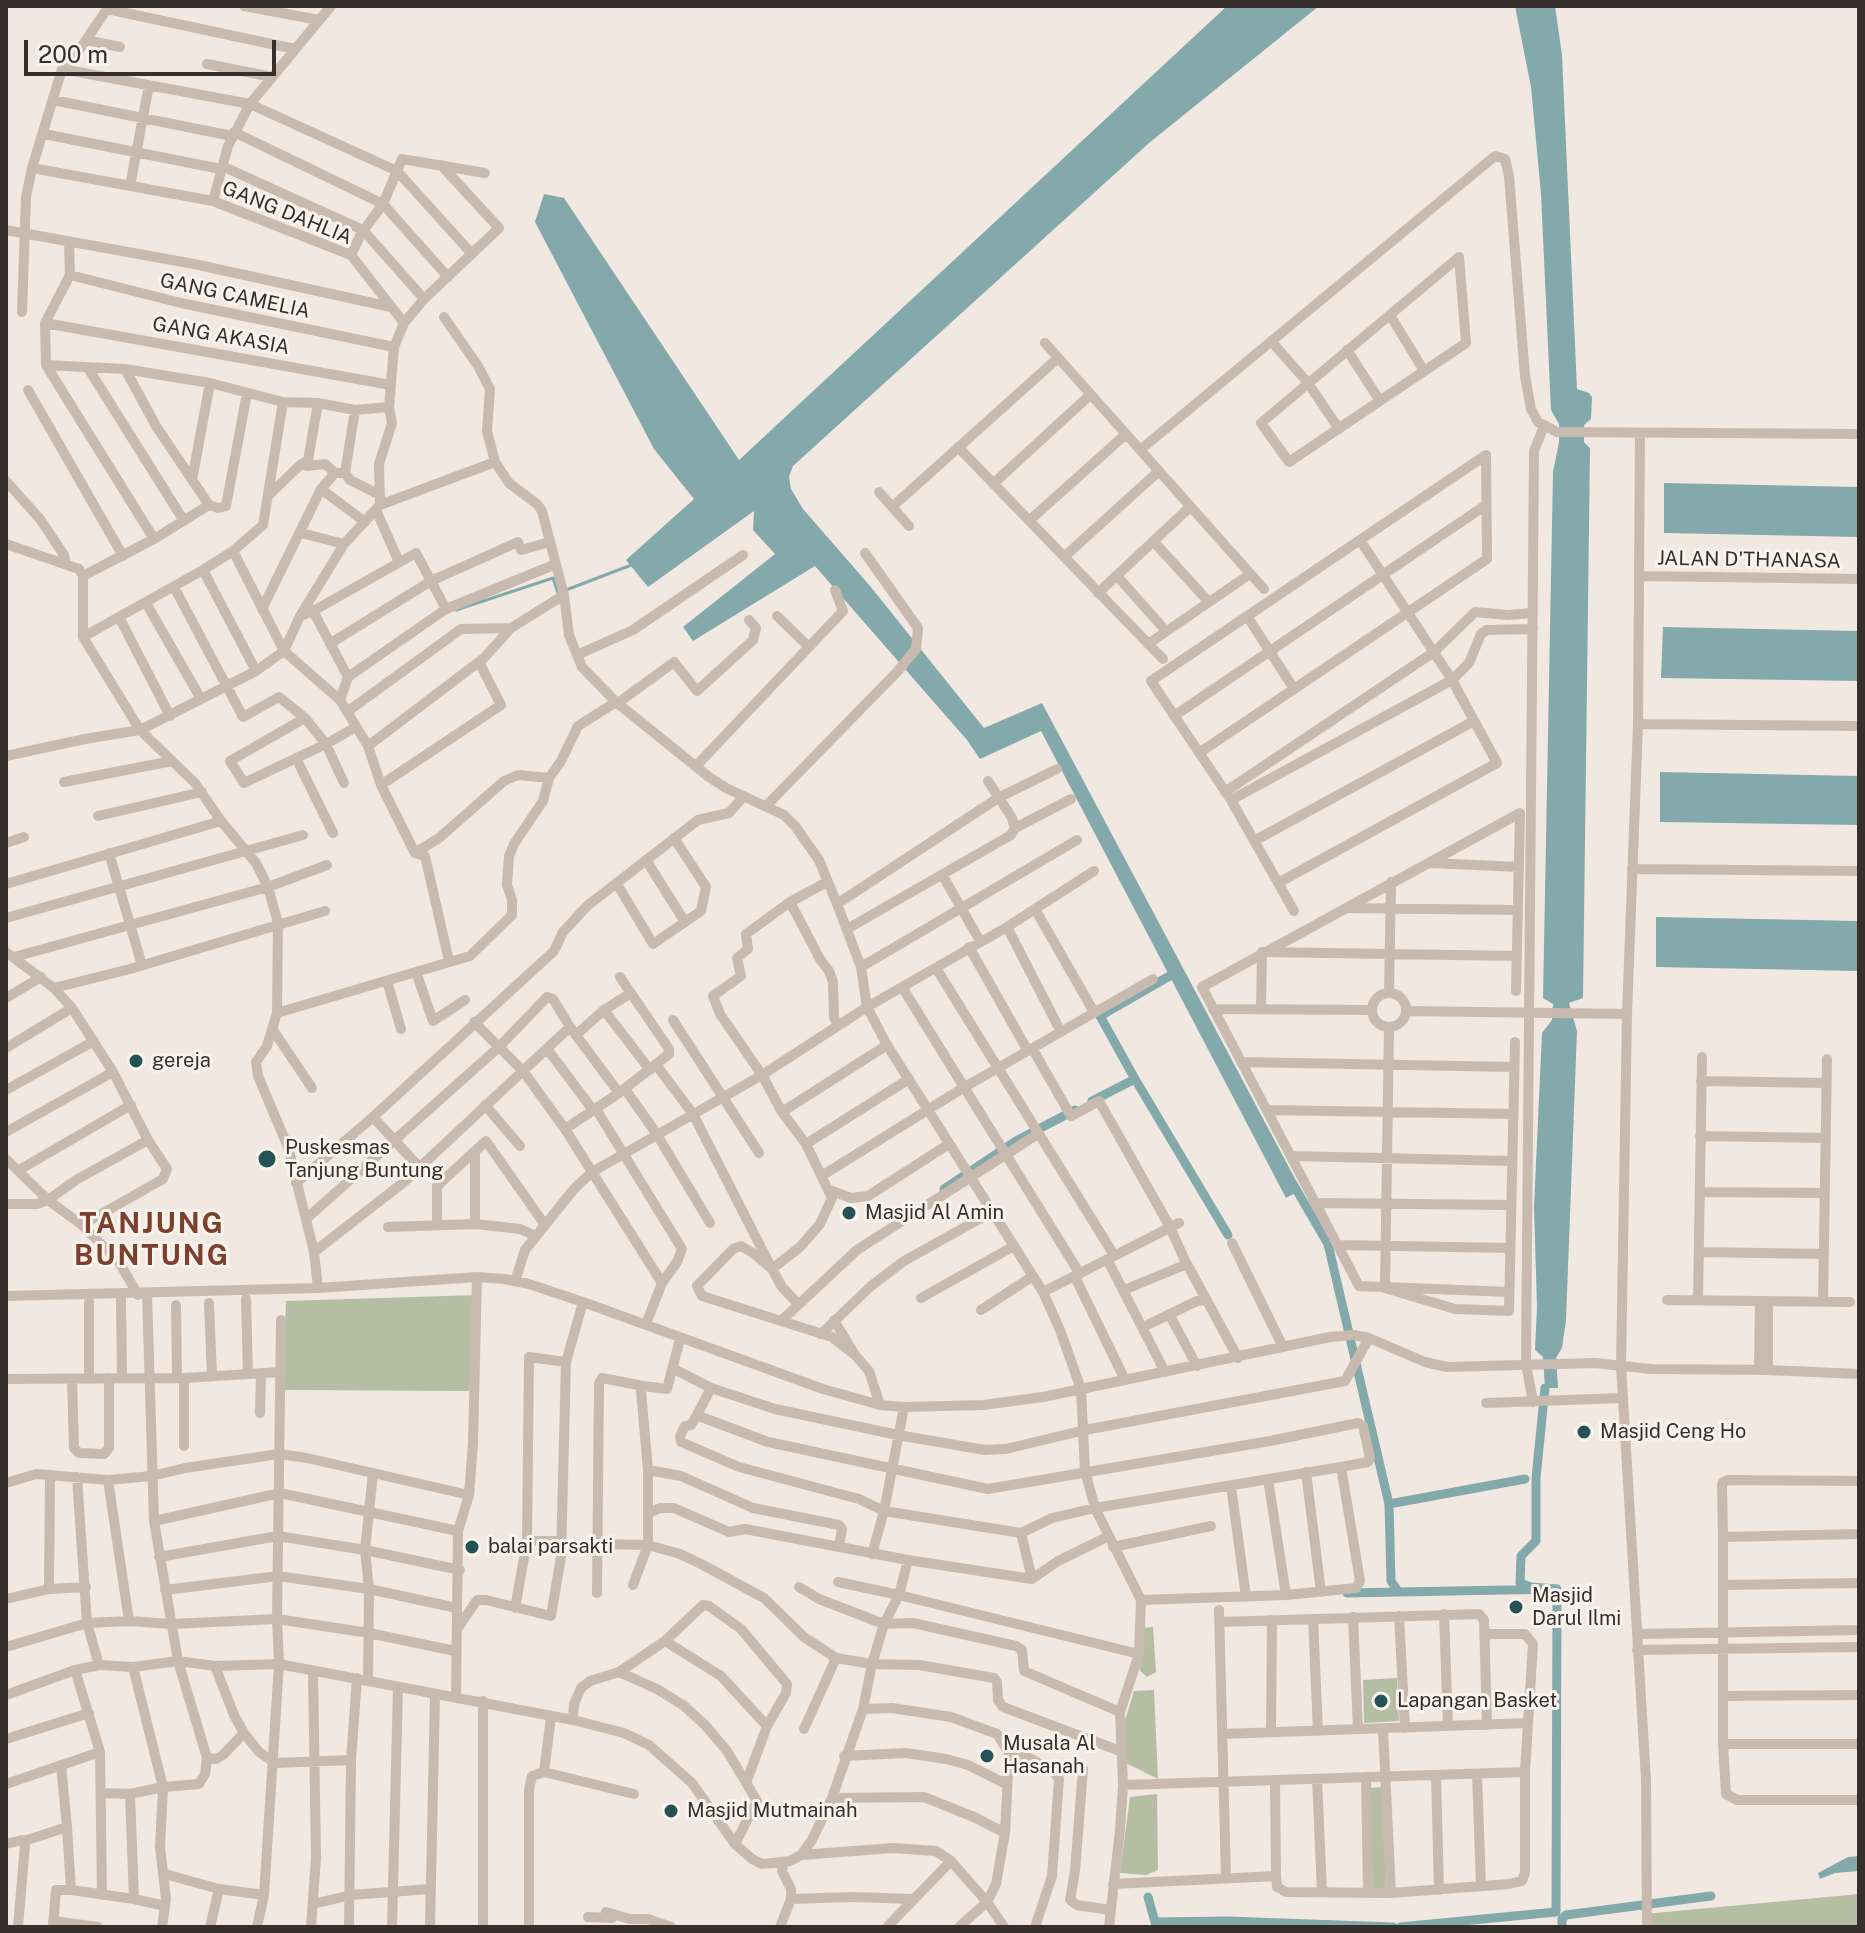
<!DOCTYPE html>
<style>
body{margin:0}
#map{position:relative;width:1865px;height:1933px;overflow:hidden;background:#f1e9e1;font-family:"Public Sans",sans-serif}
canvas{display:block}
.frame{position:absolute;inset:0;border:8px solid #372f2b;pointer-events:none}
.scale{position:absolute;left:24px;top:40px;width:252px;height:36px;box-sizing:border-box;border:4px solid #372f2b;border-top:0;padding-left:10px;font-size:24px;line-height:28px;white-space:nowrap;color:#372f2b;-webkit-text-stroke:6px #f9f3ed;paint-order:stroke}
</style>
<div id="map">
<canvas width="1865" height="1933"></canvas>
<div class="frame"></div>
<div class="scale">200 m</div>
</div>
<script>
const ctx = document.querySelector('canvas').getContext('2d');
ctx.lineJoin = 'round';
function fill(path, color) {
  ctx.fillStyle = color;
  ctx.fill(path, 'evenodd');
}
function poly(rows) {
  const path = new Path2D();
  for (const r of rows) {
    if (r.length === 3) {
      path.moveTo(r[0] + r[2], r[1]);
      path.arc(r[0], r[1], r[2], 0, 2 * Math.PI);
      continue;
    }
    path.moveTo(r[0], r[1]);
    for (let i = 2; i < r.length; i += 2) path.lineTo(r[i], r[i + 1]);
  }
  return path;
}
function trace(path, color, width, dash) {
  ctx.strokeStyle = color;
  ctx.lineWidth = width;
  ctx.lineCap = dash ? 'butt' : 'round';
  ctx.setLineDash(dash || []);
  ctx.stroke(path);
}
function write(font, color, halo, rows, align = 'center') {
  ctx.font = font + ' "Public Sans",sans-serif';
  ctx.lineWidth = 6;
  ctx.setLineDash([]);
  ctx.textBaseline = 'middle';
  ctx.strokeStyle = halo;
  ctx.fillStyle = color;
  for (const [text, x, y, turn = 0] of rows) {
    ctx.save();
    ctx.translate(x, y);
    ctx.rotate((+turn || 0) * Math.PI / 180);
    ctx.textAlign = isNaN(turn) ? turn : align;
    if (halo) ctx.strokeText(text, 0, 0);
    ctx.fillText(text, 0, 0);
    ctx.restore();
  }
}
const green = poly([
 [476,1295,469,1391,283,1390,286,1301],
 [1153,1627,1156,1672,1147,1677,1140,1671,1143,1628],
 [1397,1678,1399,1721,1364,1723,1363,1680],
 [1154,1690,1158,1779,1126,1763,1123,1727,1134,1691],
 [1383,1787,1386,1894,1373,1894,1369,1788],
 [1157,1794,1158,1870,1146,1875,1120,1873,1130,1797],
 [1859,1894,1859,1927,1645,1927,1644,1914]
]);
const water = poly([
 [1227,6,1319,6,1149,143,793,466,789,477,791,489,803,509,870,586,984,728,1042,703,1301,1190,1286,1198,1041,731,980,759,967,740,815,566,693,641,683,627,775,554,753,530,754,511,648,587,626,560,694,499,654,449,535,222,544,194,564,198,739,460],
 [1515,6,1555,6,1562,55,1577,389,1589,393,1592,397,1591,419,1584,425,1584,442,1590,448,1583,998,1569,1003,1577,1031,1566,1320,1562,1348,1556,1358,1558,1388,1545,1388,1543,1357,1535,1350,1537,1307,1534,1207,1542,1033,1552,1020,1553,1004,1543,998,1553,472,1559,442,1559,424,1551,410,1541,194,1531,87],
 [1664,483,1859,487,1859,537,1664,533],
 [1663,627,1859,631,1859,681,1661,678],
 [1660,772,1859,776,1859,825,1660,822],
 [1656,917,1859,921,1859,971,1656,967],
 [1859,1856,1859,1871,1835,1873,1820,1879,1818,1873,1848,1857]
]);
const stream = poly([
 [566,590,634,564],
 [456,610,553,578,558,593]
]);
const canal = poly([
 [1135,1079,1100,1016,1173,974],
 [1092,1101,1135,1079,1228,1235],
 [1293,1184,1328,1244,1389,1504,1525,1479],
 [944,1189,1016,1141,1075,1110],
 [1389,1504,1391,1581,1398,1591],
 [1347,1593,1557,1589,1531,1587,1520,1583,1521,1556,1536,1541,1536,1478,1545,1388],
 [1148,1897,1155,1922,1228,1921,1393,1927],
 [1400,1927,1556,1912,1557,1589],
 [1562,1927,1562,1919,1566,1915,1711,1896]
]);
const minor = poly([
 [244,6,319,20],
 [107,9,295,49],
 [86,40,120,47],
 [207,64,272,77],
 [62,69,250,104,397,171,472,254],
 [53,100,232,136],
 [234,132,383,204,448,277],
 [44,134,221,169],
 [222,166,363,230,424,299],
 [32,168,213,201,351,255,404,323],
 [130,186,149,85],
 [213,201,228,146,250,104,331,6],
 [6,230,194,264,391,307],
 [351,255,361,234,383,204,402,159,485,173],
 [1459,257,1466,343,1289,462,1261,423,1459,257],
 [70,275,181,303,394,347],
 [22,312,26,197,32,168,62,69,78,52,109,6],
 [1390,315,1424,371],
 [444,317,478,366,490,389,487,431,495,462,509,483,537,504,542,511,564,595,569,635,582,667,616,702,709,777,726,788,784,815,795,826,819,860,837,904,861,967,867,1007,887,1045,1043,1292,1060,1330,1081,1389,1085,1471,1095,1508,1141,1600,1139,1654,1120,1712,1123,1785,1120,1830,1109,1927],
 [45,323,391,385],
 [1271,341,1308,383,1339,429],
 [1045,343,1264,589],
 [1347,350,1380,401],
 [46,365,125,369,210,383,283,402,318,403,355,410,389,407],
 [46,365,154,539],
 [46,365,45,323,70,275,69,242],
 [88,368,184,521],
 [125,369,156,426,209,505],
 [28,390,123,556],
 [1640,433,1638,724,1627,1014,1621,1366,1646,1780,1647,1927],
 [958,447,1163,659],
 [1140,450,1495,156,1505,159,1509,176,1525,376,1531,409,1538,422,1557,432,1859,434],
 [307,466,325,464,335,473,345,473,350,480,378,494],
 [345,473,355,410],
 [192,480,210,383],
 [6,481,40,519,64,555,66,563],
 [994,483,1090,395],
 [321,489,365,522],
 [879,492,909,526],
 [269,495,299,466,305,462,307,466,318,403],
 [380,505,379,464,392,423,389,407,394,347,404,323,424,299,499,228,441,165],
 [892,507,1058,358],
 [376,510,399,562],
 [1030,520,1126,434],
 [301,533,344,544],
 [1153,541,1209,602],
 [6,544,79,569,83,576,83,637,140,730,195,783,221,821,256,863,268,887,278,923,277,1013,267,1046,256,1062,258,1076,288,1147,314,1252,318,1288],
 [233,551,263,525,283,402],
 [1064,557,1159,471],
 [203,570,256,671],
 [83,576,154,539,209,505,218,508,226,506,247,393],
 [1117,576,1166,631],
 [1639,576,1859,579],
 [174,587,243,717,279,697,305,718,326,744,356,727],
 [1098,593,1190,507],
 [146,603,201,699],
 [262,609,321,489,335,473],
 [313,611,348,677,340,700],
 [300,616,313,611,416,553,446,609],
 [777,616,808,646],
 [1247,616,1294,689],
 [119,617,170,716],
 [83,637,203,570,233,551,284,651,340,700,368,746,381,785,415,853],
 [331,643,431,581,518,542,521,550,550,542],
 [1148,644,1250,574],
 [284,651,300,616,344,544,380,505,495,462],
 [577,655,633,630,743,555],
 [348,677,446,609,556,564],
 [618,703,674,662,697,691,753,640,756,628,749,620],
 [347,712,461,629,511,628],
 [1174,716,1486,505],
 [305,718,230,761,244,783,326,744,344,783],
 [1638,724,1859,726],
 [368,746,484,658,511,628,564,595],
 [1199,753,1487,559,1486,455],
 [6,756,85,739,140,730,256,671,284,651],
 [296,758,333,833],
 [697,765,843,611,835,590],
 [988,781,1012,818,1015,828],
 [64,782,172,761],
 [381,785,501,705,479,662],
 [1225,792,1434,652,1475,612,1508,615,1533,613],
 [1231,800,1452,680,1469,663,1481,634,1487,630,1533,629],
 [766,806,897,672,916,649,918,628,865,553],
 [98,816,202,792],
 [1254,841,1474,721],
 [6,843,24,837],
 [109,853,142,965],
 [415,853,439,838,504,781,518,775,549,778,561,761,578,726,616,702],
 [415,853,425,856,449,961],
 [646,860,685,922],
 [1429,863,1519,867],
 [1632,869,1859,871],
 [943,876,980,941],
 [827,882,790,902,746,934,748,949,737,958,741,976,713,996,720,1014,762,1075,782,1112,806,1144,832,1198,820,1224,800,1247,772,1269,753,1253,741,1246,733,1249,697,1286,702,1296,832,1337,855,1355],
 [1278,883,1497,763,1452,680,1360,540],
 [6,884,221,821],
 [617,884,653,944,701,911,706,887,674,838],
 [790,902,820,959,829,971,833,982,834,1017,838,1026],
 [837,904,998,798,1057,769],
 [1348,908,1518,910],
 [1035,909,1094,1012],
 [1294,911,1231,800,1151,681,1486,455],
 [6,918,303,835],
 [1007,927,1060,1030],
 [847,929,1011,835,1015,828,1071,799],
 [969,947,1028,1051],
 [6,952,54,988,72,1008,113,1072,148,1140,167,1169,163,1179,82,1225],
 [14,957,268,887,327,865],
 [861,967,1077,840],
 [936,968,1114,1255],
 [416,972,433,1021,465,1000],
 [387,981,401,1029],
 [902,987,1080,1274],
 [54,988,130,969,325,911],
 [1389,1010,17],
 [1389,993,1391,882],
 [6,998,41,977],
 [1213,1009,1371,1010],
 [1261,1009,1262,952,1517,956],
 [604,1010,650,1070],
 [1406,1011,1627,1014],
 [277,1013,470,956,512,915,512,900,507,885,509,856,514,844,543,801,549,778],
 [673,1020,759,1153],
 [474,1022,523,1071,565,1129,662,1283],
 [1389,1028,1385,1288,1455,1309,1509,1311,1515,1042],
 [273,1030,312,1088],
 [577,1034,604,1010,631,993],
 [6,1048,72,1008],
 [1032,1048,1071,1116,1099,1101,1170,1227,1186,1263],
 [548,1050,593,1110],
 [1241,1062,1514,1067],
 [657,1066,693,1114,772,1269,782,1287,798,1304],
 [1701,1081,1826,1083],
 [625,1089,656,1133,710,1223],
 [6,1090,94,1041],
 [485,1105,520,1146],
 [596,1109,682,1249,677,1262,662,1283,646,1324],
 [1267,1110,1513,1114],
 [782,1112,887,1045],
 [373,1117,420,1168],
 [565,1129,619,1093,669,1054,669,1049,620,977],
 [6,1132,113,1072],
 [1700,1136,1826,1138],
 [806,1144,909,1079],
 [475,1152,475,1224],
 [1291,1156,1512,1161],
 [6,1159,48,1200,82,1225,119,1262,138,1295],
 [19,1170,131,1105],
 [823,1175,963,1088,1153,979],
 [296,1183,373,1117,554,951,563,932,587,906,698,820,729,813,744,796],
 [830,1190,851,1198,868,1196,949,1144],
 [1700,1192,1825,1193],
 [1316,1203,1511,1205],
 [6,1204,37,1204,48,1200,76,1180,148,1140],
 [306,1219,499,1047,547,997,553,999,570,1027,619,1093],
 [437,1225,437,1186,486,1141,545,1225],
 [388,1227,475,1224,520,1229,536,1236],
 [1232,1243,1283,1347],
 [1338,1245,1510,1248],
 [314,1252,404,1182,570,1027],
 [1699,1252,1824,1254],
 [1107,1259,1165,1372],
 [1075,1277,1125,1380],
 [515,1281,525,1250,574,1189,592,1172,762,1075,867,1007,1007,927,1094,871],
 [1124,1290,1187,1264,1238,1358],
 [1043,1292,1179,1223],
 [1509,1292,1359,1286,1202,987,1520,813,1516,991],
 [6,1296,318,1288,477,1277,504,1279,529,1284,583,1302,823,1389,880,1405,904,1407,983,1405,1043,1397,1330,1337,1354,1335,1369,1338,1425,1362,1447,1367,1595,1363,1651,1369,1768,1370,1859,1374],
 [921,1298,1014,1246],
 [246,1299,248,1374],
 [121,1300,122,1378],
 [1667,1300,1850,1302],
 [1698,1300,1702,1057],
 [89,1302,89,1379],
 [1823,1302,1827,1059],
 [209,1303,212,1376],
 [176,1305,177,1378],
 [981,1310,1033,1276],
 [1169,1314,1197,1366],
 [834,1320,855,1355,869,1371,880,1405],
 [781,1321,857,1250,1038,1134],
 [1143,1327,1197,1301,1206,1300],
 [821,1334,871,1286,904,1261,992,1212],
 [674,1369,711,1388,697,1415,704,1418,768,1442,988,1489,1270,1441,1358,1423,1363,1426,1370,1458,1368,1462,1341,1467,1095,1508,1052,1518,1021,1533,884,1511,859,1499,739,1467,681,1442,680,1436,685,1426,691,1425,697,1415],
 [1759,1369,1760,1301],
 [1768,1370,1768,1301],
 [184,1378,184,1446],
 [6,1379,184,1378,281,1372],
 [72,1379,74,1448,79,1453,104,1454,109,1448,109,1378],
 [711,1388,775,1409,898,1435,985,1450,1006,1449,1085,1430,1345,1381,1369,1338],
 [1533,1402,1526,1364,1534,451,1544,426],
 [1486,1403,1621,1398],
 [260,1413,261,1374],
 [648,1470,681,1476,753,1508,839,1525,842,1529,839,1546],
 [1306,1472,1321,1592],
 [77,1477,87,1623,99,1665],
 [1268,1479,1286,1595],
 [108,1480,129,1621],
 [1859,1481,1729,1480,1723,1482,1722,1485,1723,1537,1859,1534],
 [6,1483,36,1474,108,1480,152,1476,185,1468,279,1454,307,1458,469,1495],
 [1231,1486,1246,1597],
 [649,1513,660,1508,674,1508,729,1532,745,1529,908,1560,1032,1579,1058,1561,1107,1537],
 [154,1521,280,1493,458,1531],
 [1021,1533,1032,1579],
 [1723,1537,1723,1744,1726,1794,1737,1800,1859,1800],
 [527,1541,562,1541],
 [599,1544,648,1545,680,1554,703,1565,764,1598,804,1637,836,1658],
 [1113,1547,1211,1526],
 [872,1554,884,1511,904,1407],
 [159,1557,278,1536,365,1550,460,1570],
 [838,1582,899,1595,1139,1654],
 [633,1585,648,1545,648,1470,641,1391,643,1386,667,1389,680,1339],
 [1723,1585,1859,1583],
 [799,1587,819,1599,884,1624,913,1623,1016,1646,1022,1650,1024,1671,1120,1712],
 [49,1589,50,1475],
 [165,1590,278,1576,369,1589,457,1608],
 [597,1593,599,1383,602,1378,643,1386],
 [6,1599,49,1589,86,1587],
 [1141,1600,1286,1595,1356,1588,1360,1581,1341,1467],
 [515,1608,527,1541,529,1357,566,1362,583,1302],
 [1219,1610,1226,1878],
 [1444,1614,1448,1726],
 [1399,1616,1405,1728],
 [1353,1617,1358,1729],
 [1313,1619,1318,1731],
 [1220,1622,1479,1614,1484,1620,1487,1725],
 [457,1629,477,1600,486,1600,551,1616,561,1557,566,1362],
 [1637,1634,1859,1630],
 [665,1641,703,1605,709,1606,741,1629,787,1684,786,1693,767,1726],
 [6,1647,87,1623,129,1621,171,1624,277,1619,369,1633,455,1651],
 [1637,1650,1859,1647],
 [215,1666,234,1715,244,1733,259,1752,275,1763,351,1760],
 [133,1667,163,1787,160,1847,166,1899,162,1927],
 [75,1670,100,1752,102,1895],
 [619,1672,657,1689,683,1705,705,1725,727,1751,757,1801,735,1844],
 [368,1681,369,1589,365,1550,373,1473],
 [6,1695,75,1670,99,1665,133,1667,178,1661,215,1666,279,1664,573,1720,624,1733,649,1745,692,1783,735,1844,752,1859,762,1864,790,1861,801,1855,812,1840,832,1798,863,1709,872,1664,884,1624,899,1595,908,1560],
 [1723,1696,1859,1695],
 [456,1698,458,1531,469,1495,473,1443,477,1277],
 [483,1701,483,1927],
 [863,1709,892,1708,951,1717,997,1734,1009,1753,1005,1833,996,1884,987,1902,959,1927],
 [573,1720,574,1704,581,1688,590,1681,619,1672,665,1641,721,1676,767,1726,746,1783],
 [804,1729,836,1658,872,1664,919,1665,994,1678,997,1682,998,1700,1003,1707,1120,1751],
 [1383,1729,1391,1893],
 [1271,1732,1272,1620],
 [1222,1734,1528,1723],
 [6,1739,89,1713],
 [1723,1744,1859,1744],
 [1009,1753,1030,1758,1054,1772,1059,1779,1052,1876,1035,1927],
 [844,1756,906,1753,946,1759,968,1765,1006,1784],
 [207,1758,216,1759,223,1755,244,1733],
 [1083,1769,1075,1871,1070,1900,1077,1905,1110,1910],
 [544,1772,634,1794],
 [1477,1774,1481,1886],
 [1436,1775,1439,1890],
 [1366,1777,1368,1892],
 [1317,1779,1322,1892],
 [6,1784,100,1752],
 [1123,1785,1525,1772],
 [102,1793,130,1794,163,1787,199,1784,205,1774,207,1758,178,1661,154,1521,147,1294],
 [130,1794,134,1899],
 [832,1798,924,1797,974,1817,1005,1833],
 [24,1841,67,1827,61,1765],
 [6,1844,22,1840,25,1845,18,1927],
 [801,1855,893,1848,936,1851,951,1861,987,1902,1004,1927],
 [165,1874,219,1889,264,1895],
 [1276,1876,1277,1887,1286,1892,1391,1893,1509,1884,1522,1881,1525,1873,1525,1772,1533,1644,1525,1634,1485,1634],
 [1113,1884,1276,1876,1275,1780],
 [71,1890,134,1899,165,1906],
 [791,1899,853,1897,913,1899],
 [313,1904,351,1895,430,1889],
 [606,1912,630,1919,648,1919,671,1927],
 [588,1917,612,1918],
 [53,1921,98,1927],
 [53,1927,56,1890,71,1890,67,1827],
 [210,1927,219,1889],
 [257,1927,264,1895,279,1664,277,1619,281,1320],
 [311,1927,316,1858,313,1672],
 [349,1927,351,1760,357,1678],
 [392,1927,398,1687],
 [430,1927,435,1696],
 [529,1927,529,1790,532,1776,544,1772,551,1717],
 [780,1927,791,1899,791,1889,782,1871,784,1862],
 [887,1927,951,1861]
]);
const markers = [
 [136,1061,8,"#255254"],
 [267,1159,10,"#255254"],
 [849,1213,8,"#255254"],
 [1584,1432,8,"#255254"],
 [472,1547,8,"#255254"],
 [1516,1607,8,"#255254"],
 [1381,1701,8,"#255254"],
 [987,1756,8,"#255254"],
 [671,1811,8,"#255254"]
];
const streetNames = [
 ["GANG DAHLIA",287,213,22],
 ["GANG CAMELIA",235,296,12],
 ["GANG AKASIA",221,336,10],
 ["JALAN D'THANASA",1749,560,1]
];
const poiNames = [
 ["gereja",152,1061],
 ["Puskesmas",285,1148],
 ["Tanjung Buntung",285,1171],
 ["Masjid Al Amin",865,1213],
 ["Masjid Ceng Ho",1600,1432],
 ["balai parsakti",488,1547],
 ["Masjid",1532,1596],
 ["Darul Ilmi",1532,1619],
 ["Lapangan Basket",1397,1701],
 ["Musala Al",1003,1744],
 ["Hasanah",1003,1767],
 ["Masjid Mutmainah",687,1811]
];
const districtNames = [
 ["TANJUNG",152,1224],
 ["BUNTUNG",152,1256]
];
fill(green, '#b5bea2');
fill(water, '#83a9ab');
trace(stream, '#83a9ab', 3);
trace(canal, '#83a9ab', 9);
trace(minor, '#c8baae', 10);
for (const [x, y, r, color] of markers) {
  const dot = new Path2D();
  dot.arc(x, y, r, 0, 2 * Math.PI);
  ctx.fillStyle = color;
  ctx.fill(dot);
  trace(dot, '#f9f3ed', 3);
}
write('20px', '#372f2b', '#f9f3ed', streetNames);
write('20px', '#372f2b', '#f9f3ed', poiNames, 'left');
ctx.letterSpacing = '2px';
write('bold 28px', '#7d402d', '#f9f3ed', districtNames);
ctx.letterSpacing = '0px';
</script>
